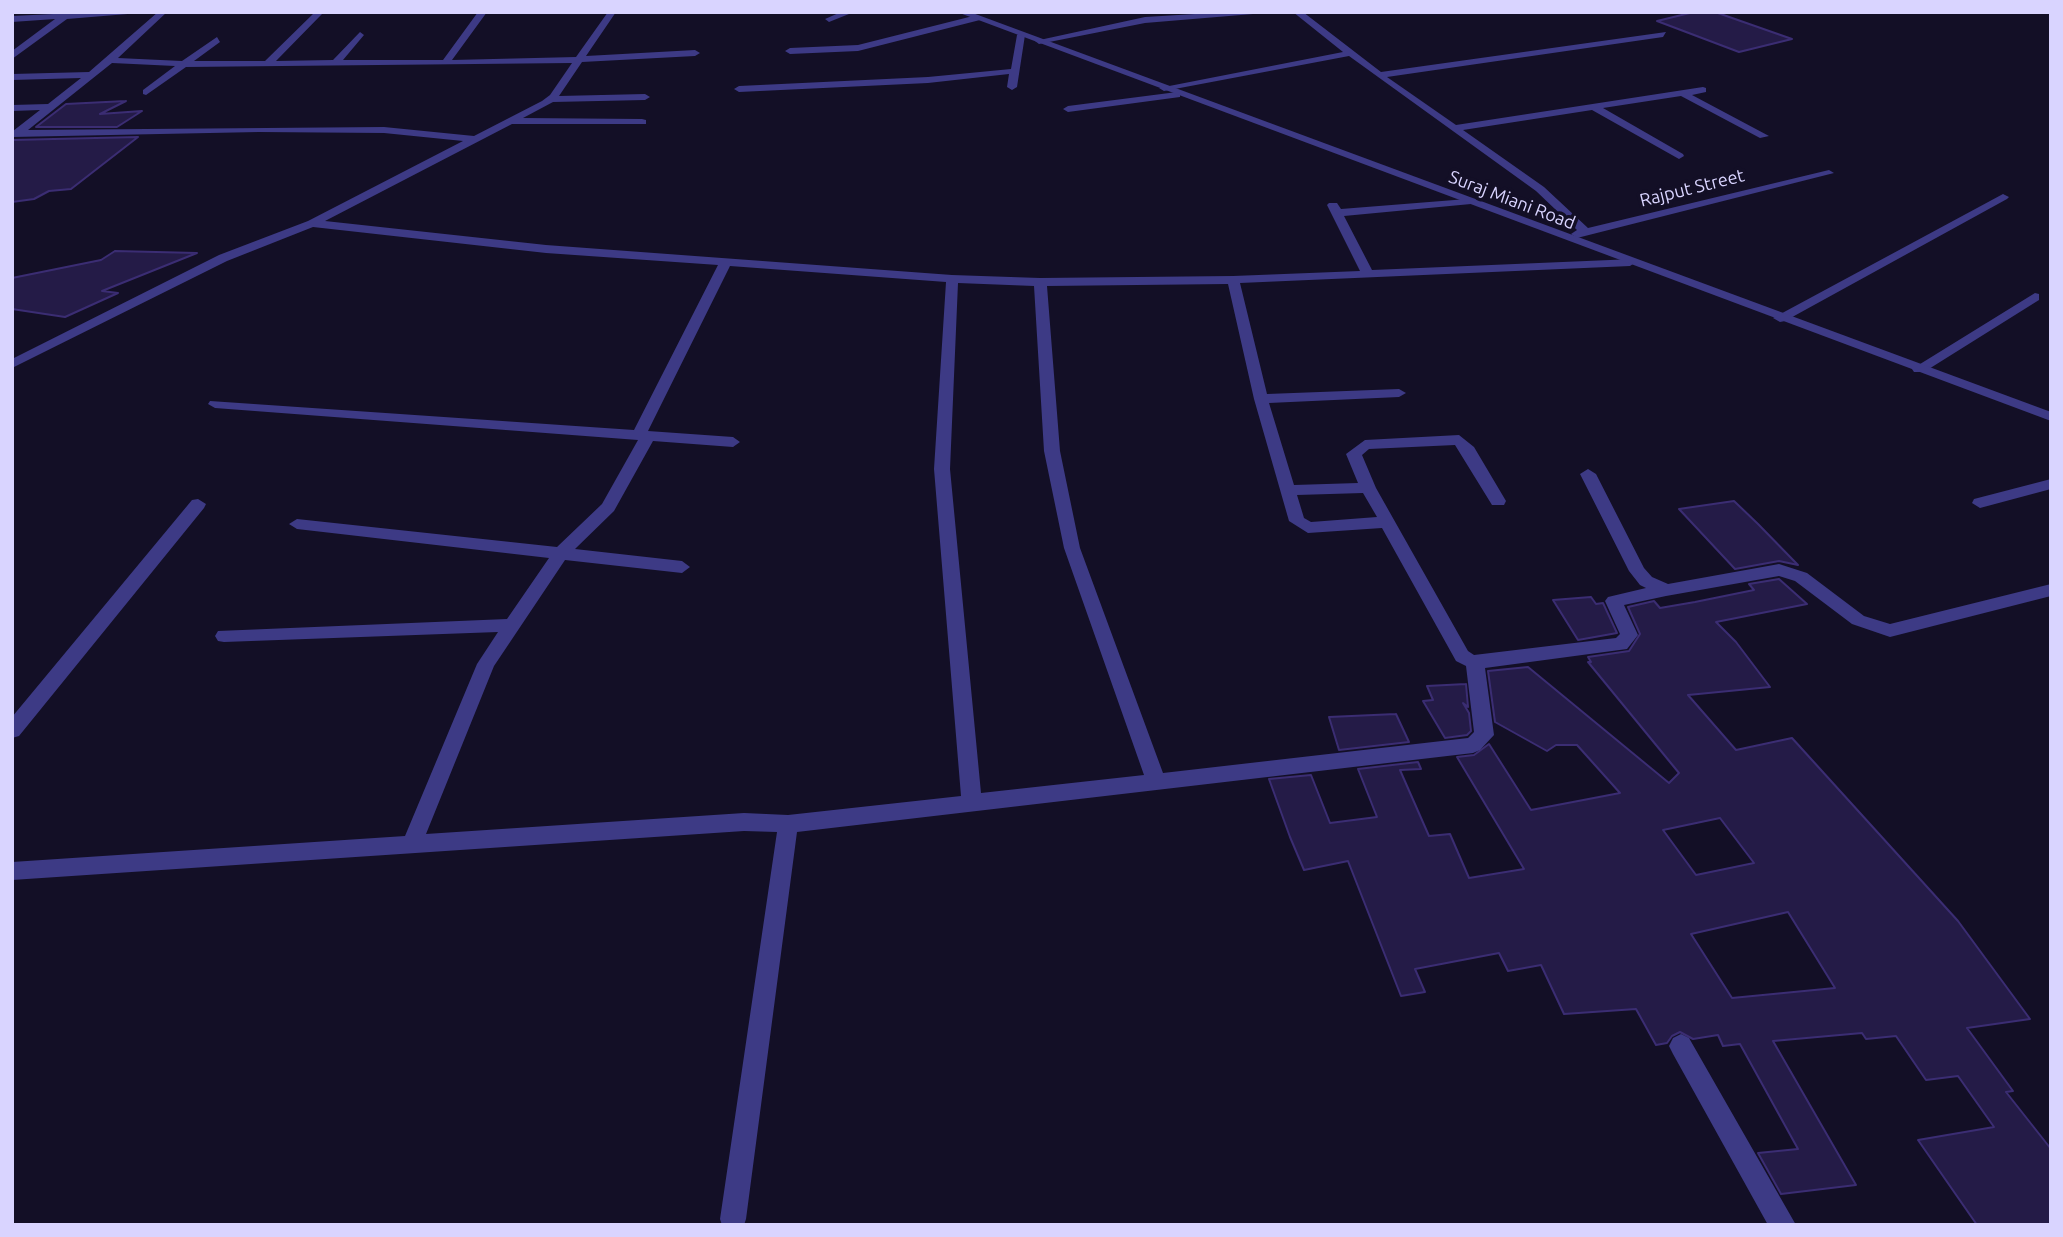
<!DOCTYPE html>
<style>
body{margin:0}
#map{position:relative;width:2063px;height:1237px;overflow:hidden;background:#130f26;font-family:Ubuntu,sans-serif}
canvas{display:block}
.frame{position:absolute;inset:0;border:14px solid #d9d4ff;pointer-events:none}
</style>
<div id="map">
<canvas width="2063" height="1237"></canvas>
<div class="frame"></div>
</div>
<script>
const ctx = document.querySelector('canvas').getContext('2d');
ctx.lineJoin = 'round';
function fill(path, color) {
  ctx.fillStyle = color;
  ctx.fill(path, 'evenodd');
}
function poly(rows) {
  const path = new Path2D();
  for (const r of rows) {
    path.moveTo(r[0], r[1]);
    for (let i = 2; i < r.length; i += 2) path.lineTo(r[i], r[i + 1]);
  }
  return path;
}
function trace(path, color, width, dash) {
  ctx.strokeStyle = color;
  ctx.lineWidth = width;
  ctx.lineCap = dash ? 'butt' : 'round';
  ctx.setLineDash(dash || []);
  ctx.stroke(path);
}
function write(font, color, halo, rows, align = 'center') {
  ctx.font = font + ' Ubuntu,sans-serif';
  ctx.lineWidth = 7;
  ctx.setLineDash([]);
  ctx.textBaseline = 'middle';
  ctx.strokeStyle = halo;
  ctx.fillStyle = color;
  for (const [text, x, y, turn = 0] of rows) {
    ctx.save();
    ctx.translate(x, y);
    ctx.rotate((+turn || 0) * Math.PI / 180);
    ctx.textAlign = isNaN(turn) ? turn : align;
    if (halo) ctx.strokeText(text, 0, 0);
    ctx.fillText(text, 0, 0);
    ctx.restore();
  }
}
const building = poly([
 [1694,12,1715,12,1792,39,1739,52,1657,21,1694,12],
 [126,101,100,114,142,111,117,127,36,127,66,104,126,101],
 [138,137,71,189,49,191,34,199,12,202,12,140,138,137],
 [115,251,197,253,102,291,118,293,65,317,12,309,12,278,101,260,115,251],
 [1734,501,1758,524,1798,565,1779,561,1735,569,1679,509,1734,501],
 [1779,579,1807,604,1716,622,1736,642,1770,687,1688,695,1736,750,1792,738,1958,921,2030,1019,1967,1028,2013,1091,2006,1092,2051,1149,2051,1225,1977,1225,1918,1140,1994,1127,1958,1076,1926,1080,1896,1036,1866,1039,1862,1033,1773,1041,1856,1185,1781,1194,1758,1153,1798,1149,1740,1044,1723,1046,1718,1035,1693,1039,1680,1032,1672,1036,1667,1043,1656,1045,1636,1009,1564,1014,1541,965,1508,971,1499,953,1415,969,1425,992,1401,996,1348,861,1304,870,1290,837,1269,779,1311,775,1330,823,1377,817,1358,769,1418,762,1421,769,1400,770,1429,836,1450,834,1469,878,1524,869,1457,757,1474,755,1489,744,1531,810,1620,793,1577,745,1556,745,1547,751,1495,722,1488,671,1528,667,1669,783,1679,773,1588,662,1591,662,1588,657,1629,651,1640,634,1628,607,1654,601,1660,608,1695,602,1754,590,1749,584,1779,579],
 [1720,818,1754,863,1696,875,1663,830,1720,818],
 [1788,912,1835,988,1732,998,1691,934,1788,912],
 [1591,597,1596,604,1603,603,1617,633,1578,640,1553,600,1591,597],
 [1466,684,1468,707,1463,703,1469,713,1471,731,1467,735,1445,738,1423,701,1433,700,1427,686,1466,684],
 [1396,714,1409,742,1339,750,1329,717,1396,714]
]);
const minor = poly([
 [94,12,152,12,67,19,12,59,12,51,55,19,12,22,12,16,94,12],
 [158,12,167,12,118,58,182,61,217,37,220,42,194,61,265,61,315,12,322,14,276,61,333,60,360,32,364,35,343,60,443,60,478,12,487,12,452,60,576,57,608,12,616,12,586,56,695,50,700,53,695,56,582,62,559,96,645,94,650,97,645,100,553,102,523,118,642,119,646,120,646,124,512,124,325,221,546,245,952,275,1040,278,1233,276,1360,271,1327,205,1329,203,1337,203,1341,209,1467,199,1471,200,1471,204,1344,216,1372,270,1634,259,1636,262,1630,266,1240,283,1267,394,1399,389,1406,393,1399,397,1269,403,1294,485,1358,483,1346,454,1365,440,1459,435,1474,447,1506,501,1504,505,1492,505,1455,445,1369,449,1362,455,1376,488,1468,651,1474,655,1616,638,1620,634,1605,601,1608,597,1646,588,1640,585,1629,571,1580,474,1588,469,1596,474,1644,568,1652,577,1668,584,1779,564,1807,573,1864,616,1890,624,2051,584,2051,596,1890,637,1852,624,1795,581,1779,576,1666,596,1624,605,1638,635,1627,649,1485,668,1494,735,1480,750,1473,753,797,832,746,1219,744,1225,722,1225,720,1219,777,832,744,831,12,880,12,862,405,836,477,664,498,632,224,642,218,641,215,636,218,631,507,619,549,558,297,529,289,524,297,519,557,547,602,504,638,440,215,408,208,404,210,401,634,430,718,265,546,253,313,227,227,261,12,368,12,359,219,255,308,221,463,141,384,133,259,132,12,137,13,131,40,110,12,111,12,105,48,104,81,78,12,80,12,74,89,72,158,12],
 [112,63,175,66,143,90,143,94,146,95,186,67,572,63,550,95,542,101,474,136,384,127,28,130,112,63],
 [730,266,946,282,934,469,961,796,788,815,744,813,426,834,494,666,565,560,682,573,690,567,682,561,575,549,614,511,653,441,733,447,740,442,733,437,648,431,730,266],
 [958,283,1034,286,1044,451,1064,548,1144,775,981,793,950,469,958,283],
 [1228,284,1254,399,1289,521,1308,533,1382,528,1456,661,1466,666,1474,732,1468,738,1163,773,1080,548,1060,451,1047,286,1228,284],
 [1363,493,1377,517,1311,522,1304,518,1297,495,1363,493],
 [841,12,854,12,829,22,825,19,841,12],
 [1228,12,1277,12,1145,23,1039,44,1035,41,1145,17,1228,12],
 [1293,12,1303,12,1381,72,1666,32,1663,37,1387,77,1456,125,1703,87,1706,88,1706,92,1692,95,1769,136,1760,138,1681,96,1603,108,1683,154,1684,156,1679,159,1592,110,1463,130,1544,187,1588,228,1829,170,1834,173,1577,238,1571,234,1577,230,1536,191,1349,56,1164,91,1159,88,1343,52,1293,12],
 [977,15,980,20,858,51,790,54,785,51,790,48,858,45,977,15],
 [1021,32,1025,35,1017,87,1012,90,1007,87,1009,74,928,83,739,92,734,89,739,86,928,77,1011,69,1017,35,1021,32],
 [1177,92,1180,93,1180,97,1068,112,1063,109,1068,106,1177,92],
 [2003,194,2009,197,2007,199,1785,321,1780,322,1773,318,2003,194],
 [2035,293,2039,294,2039,300,1924,372,1914,372,1912,369,2035,293],
 [2051,479,2051,489,1980,508,1972,503,1974,499,2051,479],
 [198,499,206,504,204,508,19,736,12,738,12,717,192,500,198,499],
 [1681,1034,1689,1038,1796,1225,1768,1225,1673,1054,1669,1046,1673,1038,1681,1034]
]);
const tertiary = poly([
 [957,12,970,12,2051,412,2051,421,957,12]
]);
const farStreetnames = [
 ["Rajput Street",1692,188,-14],
 ["Suraj Miani Road",1512,200,21]
];
fill(building, '#241b47');
trace(building, '#3b2d73', 2);
fill(minor, '#3d3a85');
fill(tertiary, '#3d3a85');
write('18px', '#d9d4ff', '#130f26', farStreetnames);
</script>
